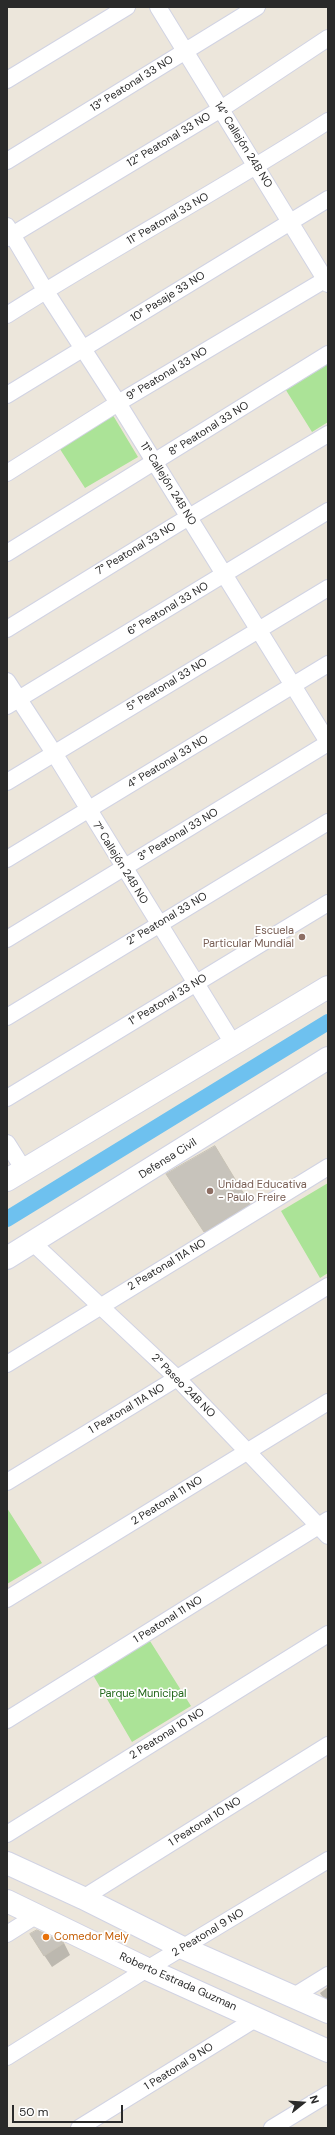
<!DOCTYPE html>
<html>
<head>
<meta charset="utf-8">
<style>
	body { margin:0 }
	#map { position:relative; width:335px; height:2135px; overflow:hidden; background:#ece6db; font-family:"DM Sans",sans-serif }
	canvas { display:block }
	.frame { position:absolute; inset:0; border:8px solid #2a2a2a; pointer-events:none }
	.north { position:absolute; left:283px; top:2083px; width:40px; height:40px; -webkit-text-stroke:3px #fff; paint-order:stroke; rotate:73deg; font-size:11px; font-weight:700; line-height:16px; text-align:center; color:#2a2a2a }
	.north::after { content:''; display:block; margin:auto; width:14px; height:18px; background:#2a2a2a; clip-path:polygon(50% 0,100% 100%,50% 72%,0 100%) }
	.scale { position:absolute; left:12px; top:2105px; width:111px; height:18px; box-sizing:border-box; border:2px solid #2a2a2a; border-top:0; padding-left:5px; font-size:12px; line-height:14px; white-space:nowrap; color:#2a2a2a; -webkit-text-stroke:3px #fff; paint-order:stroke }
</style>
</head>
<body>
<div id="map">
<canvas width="335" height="2135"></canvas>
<div class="frame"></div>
<div class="north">N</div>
<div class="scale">50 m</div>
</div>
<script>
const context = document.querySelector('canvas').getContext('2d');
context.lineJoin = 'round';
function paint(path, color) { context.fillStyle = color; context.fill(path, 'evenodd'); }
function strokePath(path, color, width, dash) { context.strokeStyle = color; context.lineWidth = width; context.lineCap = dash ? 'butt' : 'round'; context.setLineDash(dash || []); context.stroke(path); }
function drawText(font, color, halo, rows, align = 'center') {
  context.font = font + ' "DM Sans",sans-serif'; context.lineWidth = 3.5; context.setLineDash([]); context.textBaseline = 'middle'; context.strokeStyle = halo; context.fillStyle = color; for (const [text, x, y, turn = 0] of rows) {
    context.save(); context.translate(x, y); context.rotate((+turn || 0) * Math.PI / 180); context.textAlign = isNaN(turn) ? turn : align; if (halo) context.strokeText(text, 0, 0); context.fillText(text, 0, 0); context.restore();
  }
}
paint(new Path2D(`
	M 328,360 L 328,422 L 312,432 L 284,387 Z
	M 111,412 L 138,457 L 85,488 L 58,446 Z
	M 328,1183 L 328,1273 L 320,1278 L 281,1211 Z
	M 7,1508 L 42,1563 L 7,1584 Z
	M 150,1641 L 191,1706 L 132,1742 L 93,1675 Z`), '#abe397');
paint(new Path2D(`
	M 175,1186 L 249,1204 L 256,1216 L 212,1243 Z
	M 37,1931 L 64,1943 L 70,1955 L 52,1967 L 38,1946 Z
	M 328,1987 L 328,2001 L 324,1999 L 320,1993 Z`), '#0003');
strokePath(new Path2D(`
	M 7,1219 L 328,1022`), '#6ec1ef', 16);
const building = new Path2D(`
	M 215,1146 L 250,1204 L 204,1232 L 166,1174 Z
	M 37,1930 L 64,1943 L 44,1956 L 30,1934 Z`);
paint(building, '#c7c3bb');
strokePath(building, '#c7c2b5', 1);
const street = new Path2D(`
	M 158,7 L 328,284
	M 7,80 L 127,7
	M 7,161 L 257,7
	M 7,226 L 45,290 L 118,403 L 328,742
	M 7,238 L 221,109 L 328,38
	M 7,315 C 112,248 223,189 328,121
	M 7,395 L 328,199
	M 7,473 L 118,403 L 328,278
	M 7,553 L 328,354
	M 7,629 L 174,526 L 328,434
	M 7,681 L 54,753 L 234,1045
	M 7,706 L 328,511
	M 7,782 L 328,588
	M 7,859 L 328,664
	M 7,939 L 328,743
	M 7,1017 L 328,822
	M 7,1098 L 328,903
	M 7,1143 L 24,1170
	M 33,1243 L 177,1378 L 328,1536
	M 7,1364 L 328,1167
	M 7,1482 L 328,1286
	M 7,1599 L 328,1402
	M 7,1720 L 328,1520
	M 7,1834 L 328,1634
	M 83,1898 L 328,1745
	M 7,1934 L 37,1915
	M 294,1996 L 328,1975
	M 7,2057 L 147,1969 L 328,1860
	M 79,2128 L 257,2018
	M 272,2128 L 328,2094`);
const secondary = new Path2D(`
	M 7,1180 L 328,987
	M 7,1258 L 328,1058
	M 7,1863 L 83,1898 L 183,1948 L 328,2012
	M 7,1901 L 147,1969 L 328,2051`);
strokePath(street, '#d1d3e3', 18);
strokePath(secondary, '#d1d3e3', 24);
strokePath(street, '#fff', 16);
strokePath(secondary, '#fff', 22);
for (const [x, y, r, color] of [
	[302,937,4,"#8d6e63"],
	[210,1191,4,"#8d6e63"],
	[46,1937,4,"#e8710a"]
]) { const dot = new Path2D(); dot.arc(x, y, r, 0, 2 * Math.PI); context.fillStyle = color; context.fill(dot); strokePath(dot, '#fff', 1.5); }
drawText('11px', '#2a2a2a', '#fff', [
	["13° Peatonal 33 NO",132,84,-32],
	["12° Peatonal 33 NO",169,140,-31],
	["14° Callejón 24B NO",243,145,58],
	["11° Peatonal 33 NO",168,219,-30],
	["10° Pasaje 33 NO",168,297,-32],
	["9° Peatonal 33 NO",167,374,-31],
	["8° Peatonal 33 NO",209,429,-32],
	["11° Callejón 24B NO",168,484,58],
	["7° Peatonal 33 NO",136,549,-31],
	["6° Peatonal 33 NO",168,609,-31],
	["5° Peatonal 33 NO",167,685,-31],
	["4° Peatonal 33 NO",168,762,-31],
	["3° Peatonal 33 NO",178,835,-31],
	["7° Callejón 24B NO",120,863,58],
	["2° Peatonal 33 NO",167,919,-31],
	["1° Peatonal 33 NO",168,1000,-31],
	["Defensa Civil",168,1159,-32],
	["2 Peatonal 11A NO",167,1265,-31],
	["2° Paseo 24B NO",183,1386,45],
	["1 Peatonal 11A NO",127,1409,-31],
	["2 Peatonal 11 NO",167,1501,-32],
	["1 Peatonal 11 NO",168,1620,-32],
	["2 Peatonal 10 NO",167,1734,-32],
	["1 Peatonal 10 NO",205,1822,-32],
	["2 Peatonal 9 NO",208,1933,-31],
	["Roberto Estrada Guzman",178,1982,24],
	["1 Peatonal 9 NO",179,2067,-32]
]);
drawText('11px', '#785e54', '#fff', [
	["Escuela",294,931],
	["Particular Mundial",294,944],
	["Unidad Educativa",218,1185,"left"],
	["- Paulo Freire",218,1198,"left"]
], 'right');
drawText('11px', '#23671a', '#fff', [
	["Parque Municipal",143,1694]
]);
drawText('11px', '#c56008', '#fff', [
	["Comedor Mely",54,1937]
], 'left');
</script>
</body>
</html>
